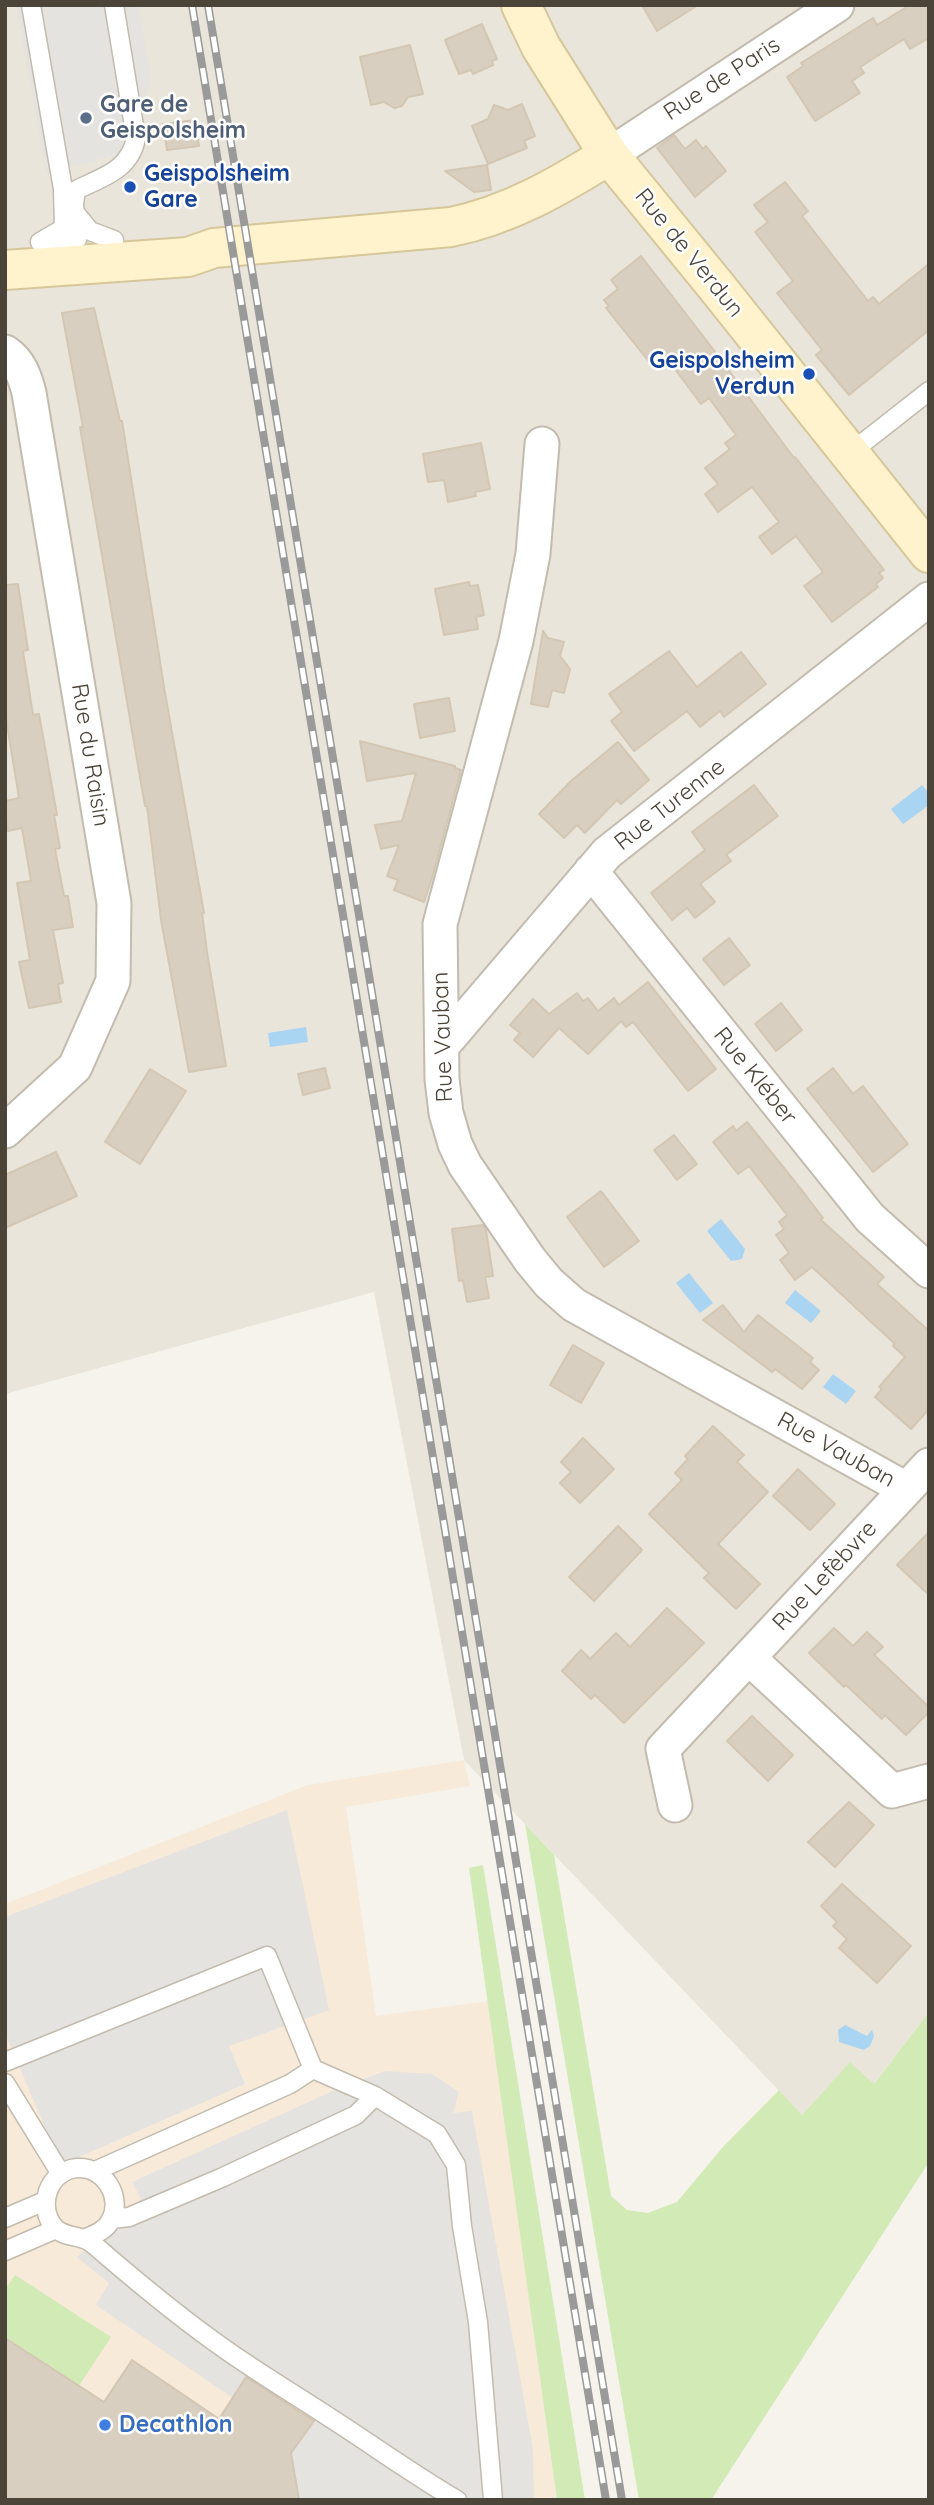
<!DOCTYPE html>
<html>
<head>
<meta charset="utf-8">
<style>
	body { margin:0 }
	#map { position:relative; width:934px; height:2505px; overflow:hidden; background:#f6f3ec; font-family:Quicksand,sans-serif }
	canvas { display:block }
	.frame { position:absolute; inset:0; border:7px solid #4b4439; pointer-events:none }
</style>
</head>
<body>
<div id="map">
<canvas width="934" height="2505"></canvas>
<div class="frame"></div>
</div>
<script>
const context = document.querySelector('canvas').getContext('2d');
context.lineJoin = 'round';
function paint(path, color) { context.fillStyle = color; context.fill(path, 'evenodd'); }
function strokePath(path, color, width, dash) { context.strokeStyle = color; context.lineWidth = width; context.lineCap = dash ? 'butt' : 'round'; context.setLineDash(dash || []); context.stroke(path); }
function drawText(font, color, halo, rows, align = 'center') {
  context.font = font + ' Quicksand,sans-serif'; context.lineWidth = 5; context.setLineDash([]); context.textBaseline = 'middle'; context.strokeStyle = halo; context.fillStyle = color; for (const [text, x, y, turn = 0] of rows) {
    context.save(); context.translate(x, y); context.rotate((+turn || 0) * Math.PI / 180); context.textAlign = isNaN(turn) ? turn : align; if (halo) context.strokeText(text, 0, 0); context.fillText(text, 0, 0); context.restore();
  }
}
paint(new Path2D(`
	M 5,5 L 929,5 L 929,2012 L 873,2085 L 850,2063 L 802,2115 L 464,1760 L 374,1292 L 5,1394 Z`), '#eae5da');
paint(new Path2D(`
	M 464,1760 L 470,1786 L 346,1807 L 376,2016 L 489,2001 L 557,2500 L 5,2500 L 5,1904 L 308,1785 Z`), '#f7ead8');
paint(new Path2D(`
	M 525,1824 L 554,1855 L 611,2196 L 627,2210 L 648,2213 L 677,2202 L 722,2148 L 779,2090 L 802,2115 L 850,2062 L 874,2084 L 929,2012 L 929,2162 L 711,2500 L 639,2500 Z
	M 483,1865 L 585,2500 L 557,2500 L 469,1868 Z
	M 15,2275 L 111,2337 L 79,2386 L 5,2337 L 5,2290 Z`), '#d2eab5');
paint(new Path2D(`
	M 16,5 L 139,5 L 151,82 L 121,154 L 46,173 Z
	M 287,1810 L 329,2010 L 229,2046 L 245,2084 L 61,2165 L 5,2033 L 5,1917 Z
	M 385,2071 L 432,2074 L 459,2092 L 453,2113 L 472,2111 L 533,2449 L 534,2500 L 299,2500 L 291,2453 L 314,2419 L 249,2375 L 233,2398 L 96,2305 L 109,2283 L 77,2257 L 141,2199 L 132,2182 L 344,2086 Z`), '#e5e3e0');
paint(new Path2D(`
	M 922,785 L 929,793 L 929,805 L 903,824 L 891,809 Z
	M 306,1027 L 308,1042 L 270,1047 L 268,1033 Z
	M 721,1219 L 745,1249 L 742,1259 L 731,1261 L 707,1231 Z
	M 689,1273 L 713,1303 L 700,1313 L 676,1283 Z
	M 795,1290 L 821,1311 L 811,1323 L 785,1303 Z
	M 833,1374 L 856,1391 L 846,1404 L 823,1387 Z
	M 845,2025 L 867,2036 L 872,2030 L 874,2036 L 870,2046 L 864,2050 L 839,2042 L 838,2030 Z`), '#a9d4f2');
const building = new Path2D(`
	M 642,5 L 698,5 L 657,31 Z
	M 910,5 L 929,5 L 929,38 L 910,49 L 904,39 L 860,67 L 864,73 L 852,81 L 860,93 L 815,121 L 787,77 L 803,66 L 801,63 L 873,18 L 877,25 Z
	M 482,24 L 497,59 L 492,61 L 493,65 L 473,74 L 471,70 L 459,74 L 445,40 Z
	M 410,45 L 423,94 L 408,97 L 402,106 L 394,108 L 384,102 L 371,105 L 360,57 Z
	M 522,104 L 535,136 L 524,141 L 527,148 L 488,164 L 472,126 L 488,119 L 494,105 L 508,110 Z
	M 195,120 L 199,146 L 167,150 L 163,124 Z
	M 674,135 L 685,149 L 696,140 L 703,149 L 706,146 L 726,171 L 695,197 L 657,148 Z
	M 487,165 L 491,190 L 474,192 L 445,171 Z
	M 785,182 L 808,211 L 802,216 L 868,301 L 873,297 L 879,304 L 929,264 L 929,330 L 849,395 L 816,355 L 822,350 L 777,293 L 793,281 L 755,232 L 768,222 L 754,205 Z
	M 641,256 L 710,345 L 794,458 L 795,457 L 884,570 L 879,573 L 883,578 L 876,584 L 878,587 L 832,622 L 804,586 L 823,572 L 796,536 L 772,554 L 759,537 L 779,522 L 752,487 L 718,512 L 705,494 L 718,484 L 705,468 L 730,449 L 725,443 L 736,435 L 709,398 L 701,404 L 663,353 L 650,363 L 606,308 L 609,306 L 604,300 L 618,289 L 611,280 Z
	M 94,308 L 120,421 L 122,421 L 164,687 L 204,913 L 202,913 L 207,952 L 226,1066 L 189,1072 L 161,920 L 147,806 L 145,806 L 132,731 L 80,427 L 83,427 L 62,313 Z
	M 481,443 L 490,489 L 475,492 L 476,496 L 448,502 L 444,480 L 428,482 L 423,454 Z
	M 469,582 L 470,586 L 478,585 L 484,615 L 476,617 L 478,629 L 444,635 L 435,589 Z
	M 18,584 L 28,650 L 23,651 L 33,715 L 39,714 L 57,815 L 54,815 L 60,848 L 55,849 L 64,896 L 68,896 L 73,927 L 53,930 L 63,983 L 58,984 L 61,1002 L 29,1008 L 19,962 L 30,960 L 17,883 L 31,881 L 22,828 L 8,831 L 5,815 L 5,801 L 19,798 L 5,712 L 5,585 Z
	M 543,631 L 548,638 L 564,642 L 560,656 L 570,669 L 564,693 L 552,690 L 548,707 L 531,704 Z
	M 669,651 L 697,687 L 741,652 L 766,684 L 724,717 L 720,711 L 700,727 L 687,711 L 634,751 L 611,721 L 622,712 L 609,694 Z
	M 449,698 L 455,731 L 420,738 L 414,704 Z
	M 360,741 L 455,766 L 455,768 L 461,770 L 432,878 L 424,902 L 394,890 L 398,880 L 387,876 L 399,845 L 381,849 L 375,825 L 402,821 L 416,773 L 367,781 Z
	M 618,742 L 649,780 L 621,804 L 617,800 L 585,833 L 577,825 L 564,838 L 539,814 L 571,781 Z
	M 754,785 L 778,816 L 726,855 L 731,861 L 700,884 L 715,902 L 695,918 L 687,908 L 672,920 L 651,893 L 705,850 L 692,832 Z
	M 729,938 L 750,965 L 724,985 L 703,959 Z
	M 648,982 L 716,1069 L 688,1091 L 633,1022 L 626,1027 L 621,1021 L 588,1054 L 559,1028 L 533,1057 L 514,1040 L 520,1033 L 510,1025 L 533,999 L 549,1014 L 577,993 L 583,1001 L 588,998 L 598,1011 L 614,998 L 619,1005 Z
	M 781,1003 L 802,1030 L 776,1051 L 755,1024 Z
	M 325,1068 L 330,1088 L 303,1095 L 298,1074 Z
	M 833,1068 L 853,1094 L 863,1086 L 908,1144 L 873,1172 L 807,1089 Z
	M 150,1069 L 186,1091 L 140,1164 L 105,1142 Z
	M 747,1122 L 804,1193 L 823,1218 L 820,1219 L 884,1277 L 877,1284 L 929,1331 L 929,1409 L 911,1429 L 875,1397 L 882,1389 L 879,1387 L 905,1357 L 893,1346 L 895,1344 L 812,1267 L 795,1280 L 780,1260 L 789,1253 L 776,1235 L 784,1229 L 779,1222 L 787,1215 L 749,1166 L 738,1174 L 713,1142 L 733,1126 L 736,1131 Z
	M 674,1135 L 697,1164 L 677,1180 L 654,1150 Z
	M 56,1152 L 77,1196 L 5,1228 L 5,1175 Z
	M 601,1191 L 639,1241 L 604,1267 L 567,1217 Z
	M 483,1225 L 486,1230 L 493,1276 L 485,1277 L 489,1298 L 467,1302 L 463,1280 L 459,1281 L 452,1229 Z
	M 723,1305 L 744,1332 L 758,1315 L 813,1358 L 810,1362 L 819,1370 L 802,1389 L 775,1369 L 772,1372 L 703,1320 Z
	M 573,1345 L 604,1363 L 581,1403 L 550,1385 Z
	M 713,1426 L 744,1455 L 737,1462 L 768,1492 L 718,1544 L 760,1584 L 736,1609 L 704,1578 L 709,1573 L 649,1514 L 682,1480 L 675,1473 L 688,1459 L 685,1456 Z
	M 583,1438 L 614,1469 L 580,1503 L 560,1483 L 571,1472 L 561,1462 Z
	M 798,1469 L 835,1504 L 810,1530 L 773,1496 Z
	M 618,1526 L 642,1550 L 594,1601 L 569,1577 Z
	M 929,1532 L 929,1595 L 897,1565 Z
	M 667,1608 L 704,1643 L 624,1723 L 595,1695 L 591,1699 L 562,1671 L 581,1650 L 590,1659 L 616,1633 L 630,1647 Z
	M 834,1628 L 853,1646 L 867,1632 L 883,1647 L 874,1655 L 929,1707 L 929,1712 L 906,1735 L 885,1715 L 882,1719 L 846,1685 L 844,1687 L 809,1653 Z
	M 752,1716 L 793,1755 L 768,1781 L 727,1741 Z
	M 849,1802 L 874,1825 L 835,1867 L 808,1842 Z
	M 842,1884 L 911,1946 L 877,1983 L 839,1948 L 847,1939 L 833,1926 L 837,1922 L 821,1906 Z
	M 5,2338 L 104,2402 L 132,2360 L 219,2419 L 246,2377 L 314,2421 L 291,2453 L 299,2500 L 5,2500 Z`);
paint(building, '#d8cfc1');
strokePath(building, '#d3c7b4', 2);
const service = new Path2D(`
	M 31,5 L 63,189 L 64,228 L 40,242
	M 76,214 L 90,231 L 114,240
	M 47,254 L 67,247 L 77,239 L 74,204 L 76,190 C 103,177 130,170 136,138 L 114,5
	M 850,453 L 929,391
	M 5,2062 L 267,1956 L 313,2069 L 375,2096
	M 5,2083 L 61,2174
	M 95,2171 L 290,2084 L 313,2069
	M 5,2218 L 45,2201
	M 111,2219 L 129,2217 L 221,2178 L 356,2115 L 375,2096 L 437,2134 L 456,2165 L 462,2226 L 478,2322 L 493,2500
	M 86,2238 C 96,2234 106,2230 111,2220 C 123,2197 104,2166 77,2168 C 48,2171 36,2207 55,2228 C 66,2239 82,2234 93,2244 C 130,2276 168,2308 208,2337 C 248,2367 291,2392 332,2419 C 374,2446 414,2475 457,2500
	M 5,2251 L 56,2229`);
const minor = new Path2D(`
	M 609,155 L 837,5
	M 5,352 C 20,362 25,377 29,393 L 114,903 L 113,981 L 75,1067 L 5,1131
	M 542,444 L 533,554 L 516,641 L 440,924 L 442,1079 L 446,1113 L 455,1144 L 465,1165 L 530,1260 L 549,1283 L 574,1305 L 906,1489
	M 591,871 L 870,1218 L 929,1271
	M 443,1045 L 607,853 L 929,599
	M 749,1658 L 892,1791 L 929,1781
	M 675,1805 L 663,1749 L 929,1465`);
const secondary = new Path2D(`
	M 521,5 L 541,47 L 609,155 L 716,286 L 929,553
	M 5,270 L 188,257 L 214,248 L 451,227 C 510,215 559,186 609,155`);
strokePath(service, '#c2bbae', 21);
strokePath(minor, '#c2bbae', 37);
strokePath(secondary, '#d6c79b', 42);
strokePath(service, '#fff', 18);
strokePath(minor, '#fff', 33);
strokePath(secondary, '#fff3cd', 38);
const rail = new Path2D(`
	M 192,5 L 606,2500
	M 208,5 L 622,2500`);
strokePath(rail, '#9a9a9a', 8);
strokePath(rail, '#fff', 5, [16]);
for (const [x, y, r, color] of [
	[86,118,7,"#5c6f8a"],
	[130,187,7,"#1a4fb4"],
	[809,374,7,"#1a4fb4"],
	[105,2425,7,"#3f7fe0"]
]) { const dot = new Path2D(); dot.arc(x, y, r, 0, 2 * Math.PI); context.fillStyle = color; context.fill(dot); strokePath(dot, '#fff', 2.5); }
drawText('23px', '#4b4439', '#fff', [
	["Rue de Paris",722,79,-33],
	["Rue de Verdun",689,253,51],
	["Rue du Raisin",90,755,81],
	["Rue Turenne",670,805,-38],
	["Rue Vauban",443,1037,-92],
	["Rue Kléber",755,1076,51],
	["Rue Vauban",836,1450,29],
	["Rue Lefèbvre",825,1576,-47]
]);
drawText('bold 23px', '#4e5e75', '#fff', [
	["Gare de",100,105],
	["Geispolsheim",100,131]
], 'left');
drawText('bold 23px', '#164399', '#fff', [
	["Geispolsheim",144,174],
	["Gare",144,200],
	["Geispolsheim",795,361,"right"],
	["Verdun",795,387,"right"]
], 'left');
drawText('bold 23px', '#366cbe', '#fff', [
	["Decathlon",119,2425]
], 'left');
</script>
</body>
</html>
